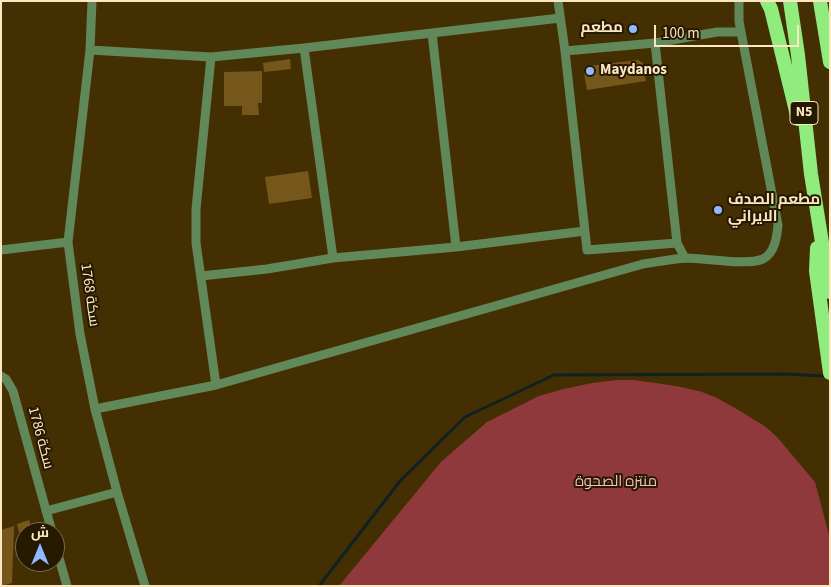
<!DOCTYPE html>
<html>
<head>
<meta charset="utf-8">
<style>
	body { margin:0 }
	#map { position:relative; width:831px; height:587px; overflow:hidden; background:#442f03; font-family:"Source Sans 3",Cairo,sans-serif }
	canvas { display:block }
	.frame { position:absolute; inset:0; border:2px solid #fde7c2; pointer-events:none }
	.north { position:absolute; left:15px; top:522px; width:50px; height:50px; box-sizing:border-box; background:#251902; border:1px solid #7b6b4f; border-radius:50%; rotate:0deg; font-size:14px; font-weight:700; line-height:20px; text-align:center; color:#fde7c2 }
	.north::after { content:''; display:block; margin:auto; width:18px; height:22px; background:#8fb8fd; clip-path:polygon(50% 0,100% 100%,50% 72%,0 100%) }
	.scale { position:absolute; left:654px; top:25px; width:145px; height:22px; box-sizing:border-box; border:2px solid #fde7c2; border-top:0; padding-left:6px; font-size:15px; line-height:18px; white-space:nowrap; color:#fde7c2; -webkit-text-stroke:4px #251902; paint-order:stroke }
</style>
</head>
<body>
<div id="map">
<canvas width="831" height="587"></canvas>
<div class="frame"></div>
<div class="north">ش</div>
<div class="scale">100 m</div>
</div>
<script>
const context = document.querySelector('canvas').getContext('2d');
context.lineJoin = 'round';
function paint(path, color) { context.fillStyle = color; context.fill(path, 'evenodd'); }
function strokePath(path, color, width, dash) { context.strokeStyle = color; context.lineWidth = width; context.lineCap = dash ? 'butt' : 'round'; context.setLineDash(dash || []); context.stroke(path); }
function drawText(font, color, halo, rows, align = 'center') {
  context.font = font + ' "Source Sans 3",Cairo,sans-serif'; context.lineWidth = 4; context.setLineDash([]); context.textBaseline = 'middle'; context.strokeStyle = halo; context.fillStyle = color; for (const [text, x, y, turn = 0] of rows) {
    context.save(); context.translate(x, y); context.rotate((+turn || 0) * Math.PI / 180); context.textAlign = isNaN(turn) ? turn : align; if (halo) context.strokeText(text, 0, 0); context.fillText(text, 0, 0); context.restore();
  }
}
paint(new Path2D(`
	M 617,380 L 633,380 L 656,383 L 681,387 L 702,392 L 717,398 L 735,408 L 766,427 L 777,437 L 815,482 L 830,539 L 830,586 L 339,586 L 441,462 L 487,422 L 539,396 L 564,389 L 592,383 Z`), '#90393d');
strokePath(new Path2D(`
	M 319,586 L 400,481 L 465,417 L 554,375 L 784,374 L 824,376`), '#0f2223', 3);
paint(new Path2D(`
	M 290,59 L 291,69 L 264,72 L 263,63 Z
	M 638,60 L 643,63 L 646,81 L 587,90 L 584,73 L 588,66 Z
	M 262,71 L 262,103 L 258,103 L 259,115 L 242,115 L 242,106 L 224,106 L 224,72 Z
	M 308,171 L 312,198 L 269,204 L 265,177 Z
	M 29,520 L 33,532 L 19,532 L 17,524 Z
	M 14,526 L 12,583 L 1,586 L 1,530 Z`), '#76571b');
strokePath(new Path2D(`
	M 92,1 L 90,50 L 68,242 L 80,334 L 95,409 L 117,492 L 145,586
	M 558,1 L 565,51 L 587,250 L 677,243
	M 739,1 L 739,21 L 741,32
	M 432,33 L 456,247
	M 655,43 L 677,243 L 685,258
	M 304,48 L 333,258
	M 90,50 L 211,57 L 304,48 L 560,18
	M 211,57 L 196,209 L 196,243 L 216,385
	M 1,250 L 68,242
	M 201,276 L 267,269 L 333,258 L 456,247 L 585,231
	M 1,376 L 6,379 L 13,391 L 52,532
	M 95,409 L 216,385 L 643,264 C 657,262 672,259 686,258 C 706,258 746,266 763,259 C 775,253 777,236 778,225 L 741,32 L 717,32 L 655,43 L 565,51
	M 46,511 L 117,492
	M 55,544 L 67,586`), '#618858', 9);
strokePath(new Path2D(`
	M 767,1 L 771,9 L 798,119
	M 790,1 L 798,55 L 811,174 L 830,292
	M 820,1 L 830,62
	M 817,248 L 816,271 L 830,373`), '#90ec7d', 14);
for (const [x, y, r, color] of [
	[633,29,5,"#8fb8fd"],
	[590,71,5,"#8fb8fd"],
	[718,210,5,"#8fb8fd"]
]) { const dot = new Path2D(); dot.arc(x, y, r, 0, 2 * Math.PI); context.fillStyle = color; context.fill(dot); strokePath(dot, '#251902', 2); }
for (const [x, y, w] of [
	[804,113,28]
]) { const box = new Path2D(); box.roundRect(x - w / 2, y - 11.5, w, 23, 4); context.fillStyle = '#251902'; context.fill(box); strokePath(box, '#fde7c2', 1); }
drawText('bold 14px', '#fde7c2', null, [
	["N5",804,113]
]);
drawText('bold 15px', '#fde7c2', '#251902', [
	["مطعم",623,29,"right"],
	["Maydanos",600,71],
	["مطعم الصدف",728,201],
	["الايراني",728,218]
], 'left');
drawText('15px', '#fde7c2', '#251902', [
	["سكة 1768",89,295,82],
	["سكة 1786",40,438,75]
]);
drawText('15px', '#f4bebd', '#251902', [
	["منتزه الصحوة",616,483]
]);
</script>
</body>
</html>
